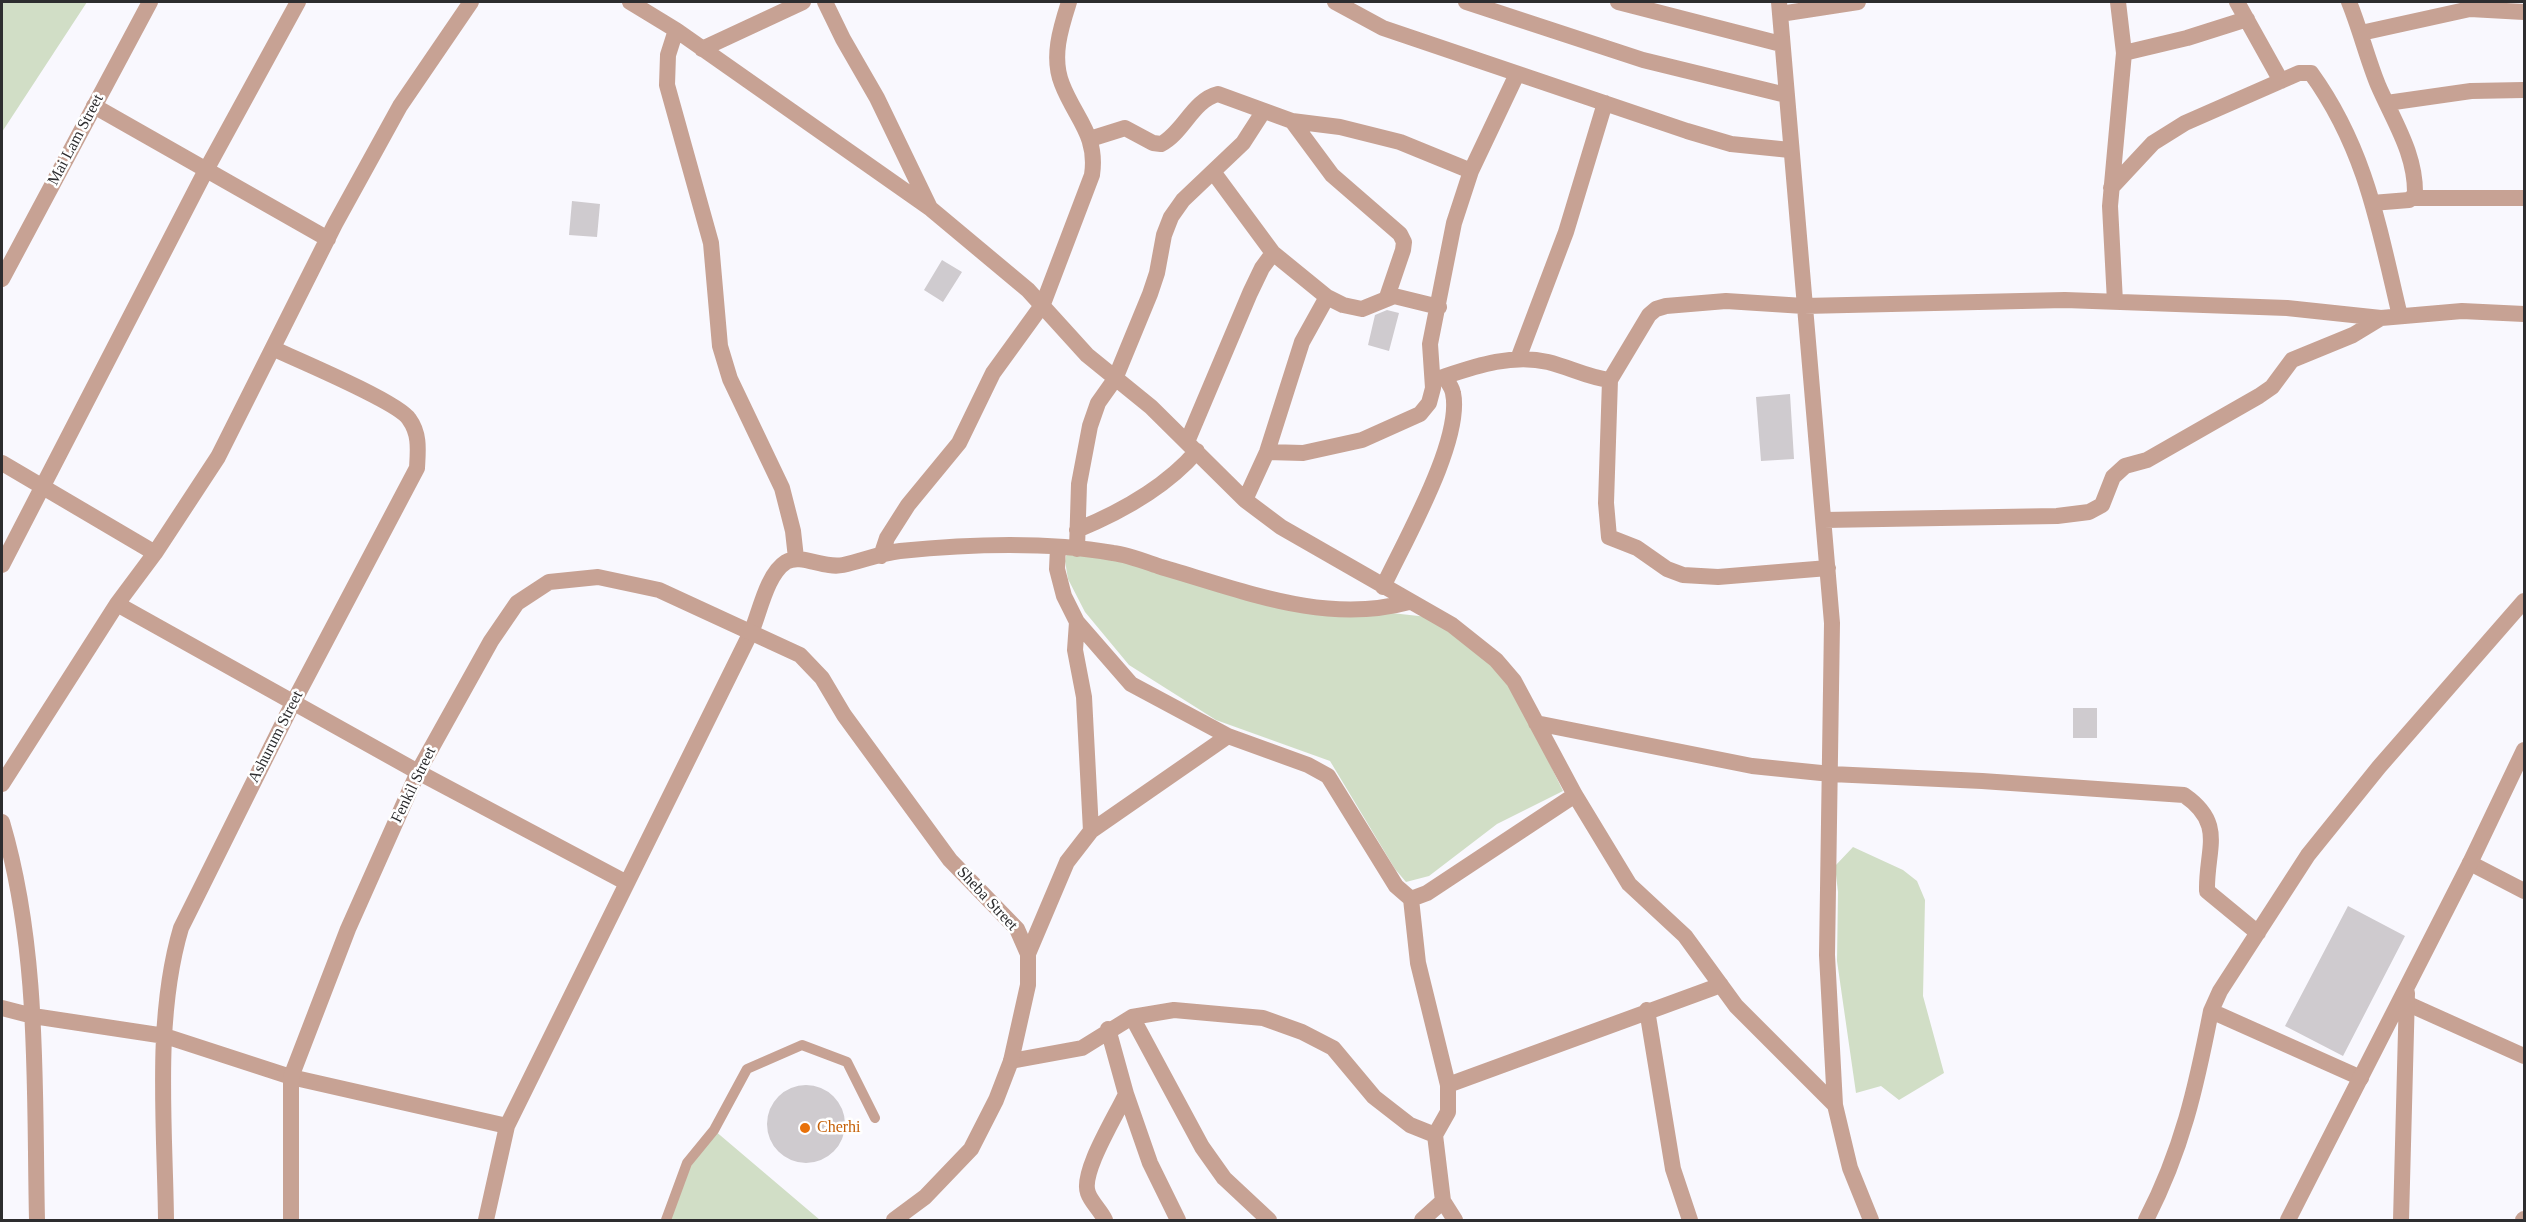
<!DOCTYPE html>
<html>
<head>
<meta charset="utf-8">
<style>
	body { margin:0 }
	#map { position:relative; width:2526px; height:1222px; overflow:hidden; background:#f9f8fe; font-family:"Times New Roman",serif }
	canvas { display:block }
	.frame { position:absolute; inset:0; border:3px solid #2d2d2f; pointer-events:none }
</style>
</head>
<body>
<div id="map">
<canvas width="2526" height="1222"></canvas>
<div class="frame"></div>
</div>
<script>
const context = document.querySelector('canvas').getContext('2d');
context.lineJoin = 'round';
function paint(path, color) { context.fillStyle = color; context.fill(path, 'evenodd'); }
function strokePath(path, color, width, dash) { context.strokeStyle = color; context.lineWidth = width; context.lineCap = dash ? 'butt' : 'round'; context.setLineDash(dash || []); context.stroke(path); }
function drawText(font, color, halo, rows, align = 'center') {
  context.font = font + ' "Times New Roman",serif'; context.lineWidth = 5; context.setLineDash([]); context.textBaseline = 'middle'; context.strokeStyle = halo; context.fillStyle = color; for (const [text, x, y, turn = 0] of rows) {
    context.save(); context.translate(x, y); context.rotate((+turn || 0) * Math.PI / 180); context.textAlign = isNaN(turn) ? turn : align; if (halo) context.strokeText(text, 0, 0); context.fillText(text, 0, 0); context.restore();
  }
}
paint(new Path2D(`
	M 2,2 L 87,2 L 2,132 Z
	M 1068,548 L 1282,601 L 1437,618 L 1504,670 L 1563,791 L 1497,824 L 1429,876 L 1406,882 L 1395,869 L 1330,761 L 1216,720 L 1129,665 L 1085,612 L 1068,579 L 1065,561 Z
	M 1853,847 L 1903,870 L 1917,881 L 1925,900 L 1923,996 L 1944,1073 L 1899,1100 L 1881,1086 L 1856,1093 L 1837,961 L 1838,892 L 1835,866 Z
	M 714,1130 L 820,1220 L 666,1220 L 687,1163 Z`), '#d1dec6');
paint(new Path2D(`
	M 572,201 L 600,204 L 597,237 L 569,235 Z
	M 942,260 L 962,272 L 943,302 L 924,290 Z
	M 1387,310 L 1399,313 L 1389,351 L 1368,345 L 1375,315 Z
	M 1790,394 L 1794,459 L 1761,461 L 1756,397 Z
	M 2073,708 L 2097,708 L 2097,738 L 2073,738 Z
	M 2348,906 L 2405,936 L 2343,1056 L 2285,1026 Z
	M767 1124a39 39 0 1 1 78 0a39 39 0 1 1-78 0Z`), '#cfcbcf');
strokePath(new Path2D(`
	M 666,1220 L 687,1163 L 714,1130 L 747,1069 L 802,1045 L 847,1062 L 875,1118`), '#c7a294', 10);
strokePath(new Path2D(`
	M 630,2 L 676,30 L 931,209 L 1028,290 L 1087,355 L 1151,407 L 1245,500 L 1281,527 L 1452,625 L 1496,660 L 1514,681 L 1575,795 L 1629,884 L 1685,936 L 1736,1006 L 1835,1105
	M 825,2 L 843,39 L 877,98 L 930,208
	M 1335,2 L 1383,28 L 1687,131 L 1731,144 L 1790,150
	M 1466,2 L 1643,60 L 1786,95
	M 1618,2 L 1781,44
	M 1779,2 L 1832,623 L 1827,955 L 1835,1105 L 1850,1168 L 1871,1220
	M 2237,2 L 2281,81
	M 2349,2 C 2360,29 2367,58 2378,85 C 2394,122 2416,154 2415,195 L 2409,200 L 2372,203
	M 1780,14 L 1858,2
	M 676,30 L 668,55 L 667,85 L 711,243 L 720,346 L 730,379 L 782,488 L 793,531 L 796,558
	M 2361,33 L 2470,9 L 2524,12
	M 702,49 L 803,2
	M 2124,53 L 2187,38 L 2247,19
	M 2387,103 L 2471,91 L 2524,90
	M 94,106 L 328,239
	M 1292,121 L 1332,175 L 1400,234 L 1404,242 L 1403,250 L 1387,297
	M 1090,139 L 1125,128 L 1153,143 L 1161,144 C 1183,133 1193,100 1218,94 L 1292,121 L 1340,127 L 1400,142 L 1471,171
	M 1214,173 L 1273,253 L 1327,297 L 1343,305 L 1362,309 L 1394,296 L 1439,307
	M 2111,188 L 2153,143 L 2185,123 L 2299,73 L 2311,73 C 2366,149 2379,228 2400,316
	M 2413,198 L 2524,198
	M 2115,302 L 2110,206 L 2124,53 L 2118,2
	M 1518,359 L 1566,232 L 1605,103
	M 1434,380 C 1471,368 1509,353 1548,362 C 1569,367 1589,378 1610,380
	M 1187,442 L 1250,293 L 1262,268 L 1273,253
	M 1267,452 L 1303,453 L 1362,440 L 1420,414 L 1429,403 L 1433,388 L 1430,344 L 1454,223 L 1471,171 L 1517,74
	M 2,463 L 155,553
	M 1245,500 L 1267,452 L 1302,342 L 1327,297
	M 1824,520 L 2057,516 L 2089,512 L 2102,505 L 2113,477 L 2125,466 L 2147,460 L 2259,396 L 2272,387 L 2292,360 L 2353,335 L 2381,318
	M 1077,530 C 1121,512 1166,487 1197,451
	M 1058,547 L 1057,569 L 1064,596 L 1077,622 L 1131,684 L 1228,736 L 1308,765 L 1328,776 L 1396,886 L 1411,899 L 1427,893 L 1575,795
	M 1077,549 L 1079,484 L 1090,426 L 1098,403 L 1115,379 L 1150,294 L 1157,273 L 1164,235 L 1171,217 L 1183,200 L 1243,143 L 1263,112
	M 881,556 L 887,538 L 908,505 L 959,443 L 993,373 L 1043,304 L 1092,175 C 1098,135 1075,118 1062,84 C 1051,57 1061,27 1069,2
	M 2,565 L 205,172 L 298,2
	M 1828,568 L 1718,577 L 1683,575 L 1667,569 L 1637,548 L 1609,537 L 1606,503 L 1610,380 L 1649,315 L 1656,309 L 1666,306 L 1726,301 L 1804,306 L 2065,300 L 2287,308 L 2381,318 L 2462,311 L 2524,314
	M 1383,587 C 1404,542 1463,440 1453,393 C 1452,387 1448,382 1444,377
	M 117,604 L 418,772 L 627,883
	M 1077,622 L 1075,650 L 1084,697 L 1091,831
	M 1536,723 L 1752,766 L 1831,774 L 1982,781 L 2184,795 C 2226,824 2206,849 2207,891 L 2258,933
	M 2,784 L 117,604 L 155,553 L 218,457 L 335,224 L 400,106 L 471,2
	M 2,822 C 40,950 34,1088 37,1220
	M 2470,863 L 2524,891
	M 1411,899 L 1418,963 L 1448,1085 L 1448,1112 L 1435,1135 L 1443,1201 L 1455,1220
	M 1028,954 L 1067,862 L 1091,831 L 1228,736
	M 2406,1003 L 2524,1056
	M 2,1008 L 33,1016 L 165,1036 L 291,1077 L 507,1126
	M 1647,1010 L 1673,1169 L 1690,1220
	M 1132,1017 L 1202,1147 L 1224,1178 L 1269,1220
	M 1108,1029 L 1126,1094 L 1150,1163 L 1178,1220
	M 1011,1061 L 1082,1048 L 1132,1017 L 1174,1010 L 1263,1018 L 1302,1032 L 1333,1048 L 1374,1097 L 1410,1125 L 1435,1135
	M 2361,1078 L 2211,1011 L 2220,991 L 2308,855 L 2379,767 L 2524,601
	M 1448,1085 L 1721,985
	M 166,1220 C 165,1126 154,1019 181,928 L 293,703 L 417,468 C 418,450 420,434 409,419 C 398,402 298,360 274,349
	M 486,1220 L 507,1126 L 752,630 C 760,611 767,574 786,562 C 801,553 823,569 843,565 C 862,561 881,553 900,551 C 969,544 1045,541 1113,553 C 1129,555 1146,562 1161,567 C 1242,590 1324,625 1409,602
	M 1105,1220 C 1101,1211 1091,1202 1088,1193 C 1080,1173 1116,1116 1126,1094
	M 1422,1220 L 1443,1201
	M 2146,1220 C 2182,1150 2196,1088 2211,1011
	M 2523,1220 L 2524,1219`), '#c7a294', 16);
strokePath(new Path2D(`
	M 2,279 L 150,2
	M 291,1220 L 291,1077 L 348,929 L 418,772 L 491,641 L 517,603 L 549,582 L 598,577 L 659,590 L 800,655 L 822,678 L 844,715 L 950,860 L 1017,929 L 1028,954 L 1028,985 L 1011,1061 L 996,1100 L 971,1149 L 925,1197 L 894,1220
	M 2288,1220 L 2470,863 L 2524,750
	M 2401,1220 L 2407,993`), '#c7a294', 16);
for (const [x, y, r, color] of [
	[805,1128,6,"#e8710a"]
]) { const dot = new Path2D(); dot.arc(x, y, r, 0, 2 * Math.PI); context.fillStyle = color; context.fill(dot); strokePath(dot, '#fff', 2); }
drawText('16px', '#2d2d2f', '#fff', [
	["Mai Lam Street",76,140,-62],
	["Ashurum Street",276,737,-63],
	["Fenkil Street",414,785,-64],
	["Sheba Street",987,899,47]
]);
drawText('16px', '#c56008', '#fff', [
	["Cherhi",817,1128]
], 'left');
</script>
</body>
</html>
